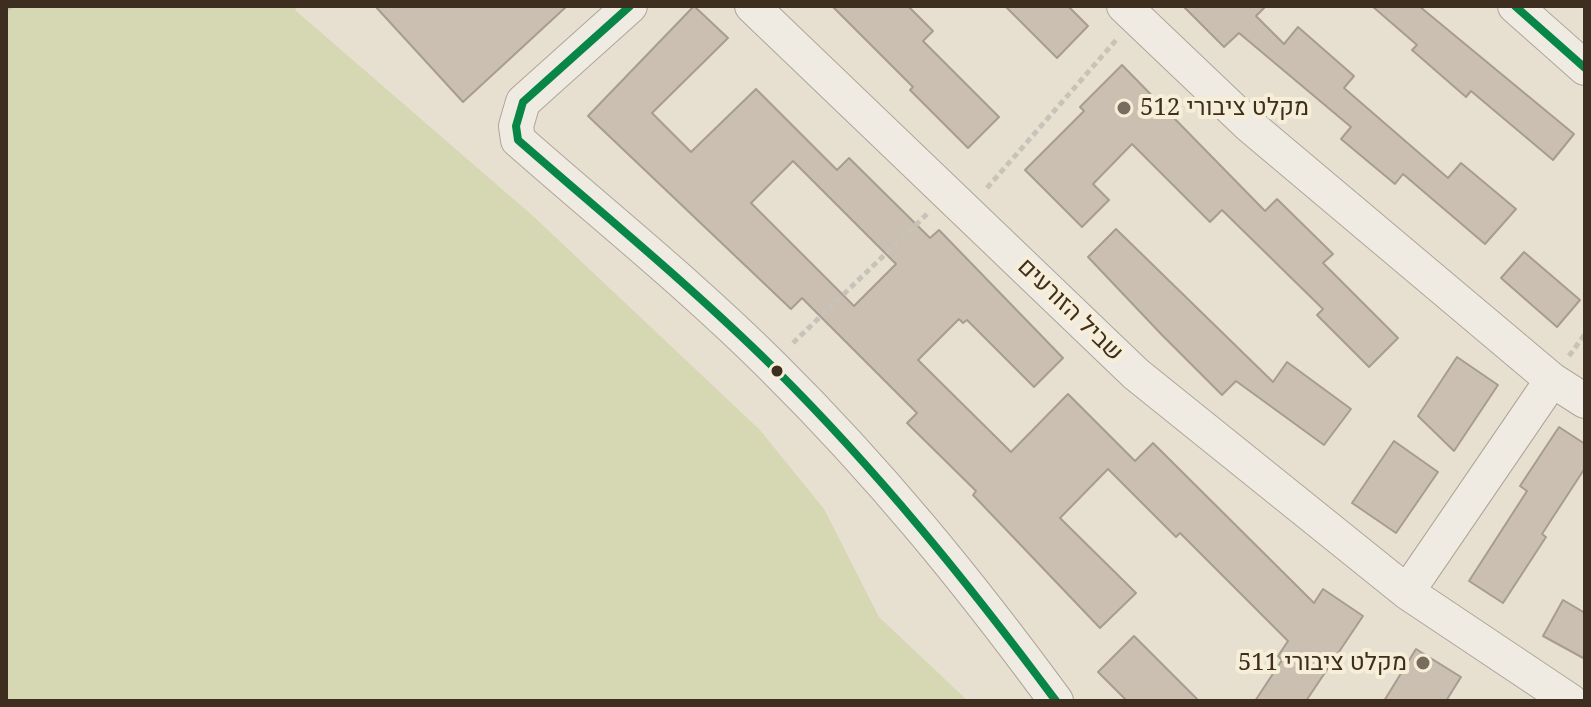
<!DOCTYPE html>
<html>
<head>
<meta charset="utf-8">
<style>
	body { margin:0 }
	#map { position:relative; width:1591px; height:707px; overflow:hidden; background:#e7e0d1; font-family:"Noto Serif",serif }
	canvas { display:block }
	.frame { position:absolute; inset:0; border:8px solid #3d2e20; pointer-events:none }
</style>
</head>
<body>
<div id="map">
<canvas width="1591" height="707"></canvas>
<div class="frame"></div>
</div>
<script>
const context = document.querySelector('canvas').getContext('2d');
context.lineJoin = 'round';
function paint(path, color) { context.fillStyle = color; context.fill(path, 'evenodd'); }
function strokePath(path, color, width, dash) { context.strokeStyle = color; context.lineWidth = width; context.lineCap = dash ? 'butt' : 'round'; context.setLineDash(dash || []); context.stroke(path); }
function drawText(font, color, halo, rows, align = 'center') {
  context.font = font + ' "Noto Serif",Heebo,serif'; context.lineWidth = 8; context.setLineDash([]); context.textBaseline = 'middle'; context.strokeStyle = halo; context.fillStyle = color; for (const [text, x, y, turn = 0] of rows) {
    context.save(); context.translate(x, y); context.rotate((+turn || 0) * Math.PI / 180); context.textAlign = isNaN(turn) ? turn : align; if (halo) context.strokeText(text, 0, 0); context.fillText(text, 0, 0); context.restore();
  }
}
paint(new Path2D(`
	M 6,6 L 298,6 L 295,10 L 533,216 L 760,430 L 824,509 L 879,617 L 968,701 L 6,701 Z`), '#d6d7b3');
const building = new Path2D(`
	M 375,6 L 567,6 L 463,102 Z
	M 694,6 L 728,38 L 652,113 L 691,152 L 756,89 L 837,170 L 849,158 L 930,238 L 939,230 L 1063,358 L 1034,387 L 967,320 L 963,323 L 959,319 L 918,360 L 1011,452 L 1068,394 L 1135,461 L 1153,443 L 1314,603 L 1323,589 L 1363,616 L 1306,701 L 1255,701 L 1282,660 L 1278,656 L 1288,641 L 1180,533 L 1176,537 L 1108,469 L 1060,518 L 1136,593 L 1100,628 L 973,495 L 976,491 L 907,423 L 917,413 L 802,298 L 791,309 L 588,116 ZM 793,161 L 896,264 L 854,306 L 751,203 Z
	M 832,6 L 908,6 L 933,31 L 923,41 L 999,117 L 968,148 L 910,90 L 913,87 Z
	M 1005,6 L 1068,6 L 1088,26 L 1057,58 Z
	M 1183,6 L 1266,6 L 1256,16 L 1284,44 L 1298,27 L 1354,76 L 1344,88 L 1448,178 L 1461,163 L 1516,209 L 1485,244 L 1403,174 L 1395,184 L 1341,139 L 1351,127 L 1239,33 L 1224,47 Z
	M 1372,6 L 1419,6 L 1574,134 L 1553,160 L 1471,91 L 1466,97 L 1412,50 L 1417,45 Z
	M 1122,65 L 1265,211 L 1277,199 L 1333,254 L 1323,263 L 1398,338 L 1369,367 L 1317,315 L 1323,309 L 1222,210 L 1210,222 L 1132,144 L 1093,184 L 1109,200 L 1082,227 L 1025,170 L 1084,111 L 1080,107 Z
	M 1116,229 L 1273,382 L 1287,362 L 1351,409 L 1324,445 L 1236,381 L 1222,395 L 1162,335 L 1088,257 Z
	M 1524,252 L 1580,300 L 1557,327 L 1501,278 Z
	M 1457,357 L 1498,385 L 1454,451 L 1418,416 Z
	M 1559,427 L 1585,444 L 1585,468 L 1542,534 L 1546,537 L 1503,603 L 1469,581 L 1527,491 L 1520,486 Z
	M 1394,441 L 1438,472 L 1396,533 L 1352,503 Z
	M 1563,600 L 1585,613 L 1585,659 L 1543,636 Z
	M 1134,636 L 1199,701 L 1127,701 L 1098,672 Z
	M 1416,649 L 1461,677 L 1446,701 L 1384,701 Z`);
paint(building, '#cbbfb2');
strokePath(building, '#a89c90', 2);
const street = new Path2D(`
	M 630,6 L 523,102 L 516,126 L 518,140 C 603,215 693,287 773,367 C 879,472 968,581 1056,701
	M 752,6 L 1136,374 L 1407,592 L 1570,701
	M 1124,6 L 1249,125 L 1552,380 L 1585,401
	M 1515,6 L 1585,68
	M 1407,592 L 1552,380`);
strokePath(street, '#ada599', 36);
strokePath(new Path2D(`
	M 6,9 L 12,6
	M 987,188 L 1117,39
	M 793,343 L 927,214
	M 1569,356 L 1585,334`), '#c8c2b9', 5, [6, 4]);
strokePath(street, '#efebe3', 34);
strokePath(new Path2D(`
	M 630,6 L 523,102 L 516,126 L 518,140 C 604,215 692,287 773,367 C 877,470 969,584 1056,701
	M 1515,6 L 1585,68`), '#088647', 8);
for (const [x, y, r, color] of [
	[1124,108,8,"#786c5e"],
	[777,371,7,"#3d2e20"],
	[1423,663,8,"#786c5e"]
]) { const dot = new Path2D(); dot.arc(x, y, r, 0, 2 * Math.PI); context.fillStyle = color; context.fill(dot); strokePath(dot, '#f7eed8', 3); }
drawText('24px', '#3d2e20', '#f7eed8', [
	["מקלט ציבורי 512",1140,108],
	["מקלט ציבורי 511",1407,663,"right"]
], 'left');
drawText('24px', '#3d2e20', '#f7eed8', [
	["שביל הזורעים",1070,310,44]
]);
</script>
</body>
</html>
